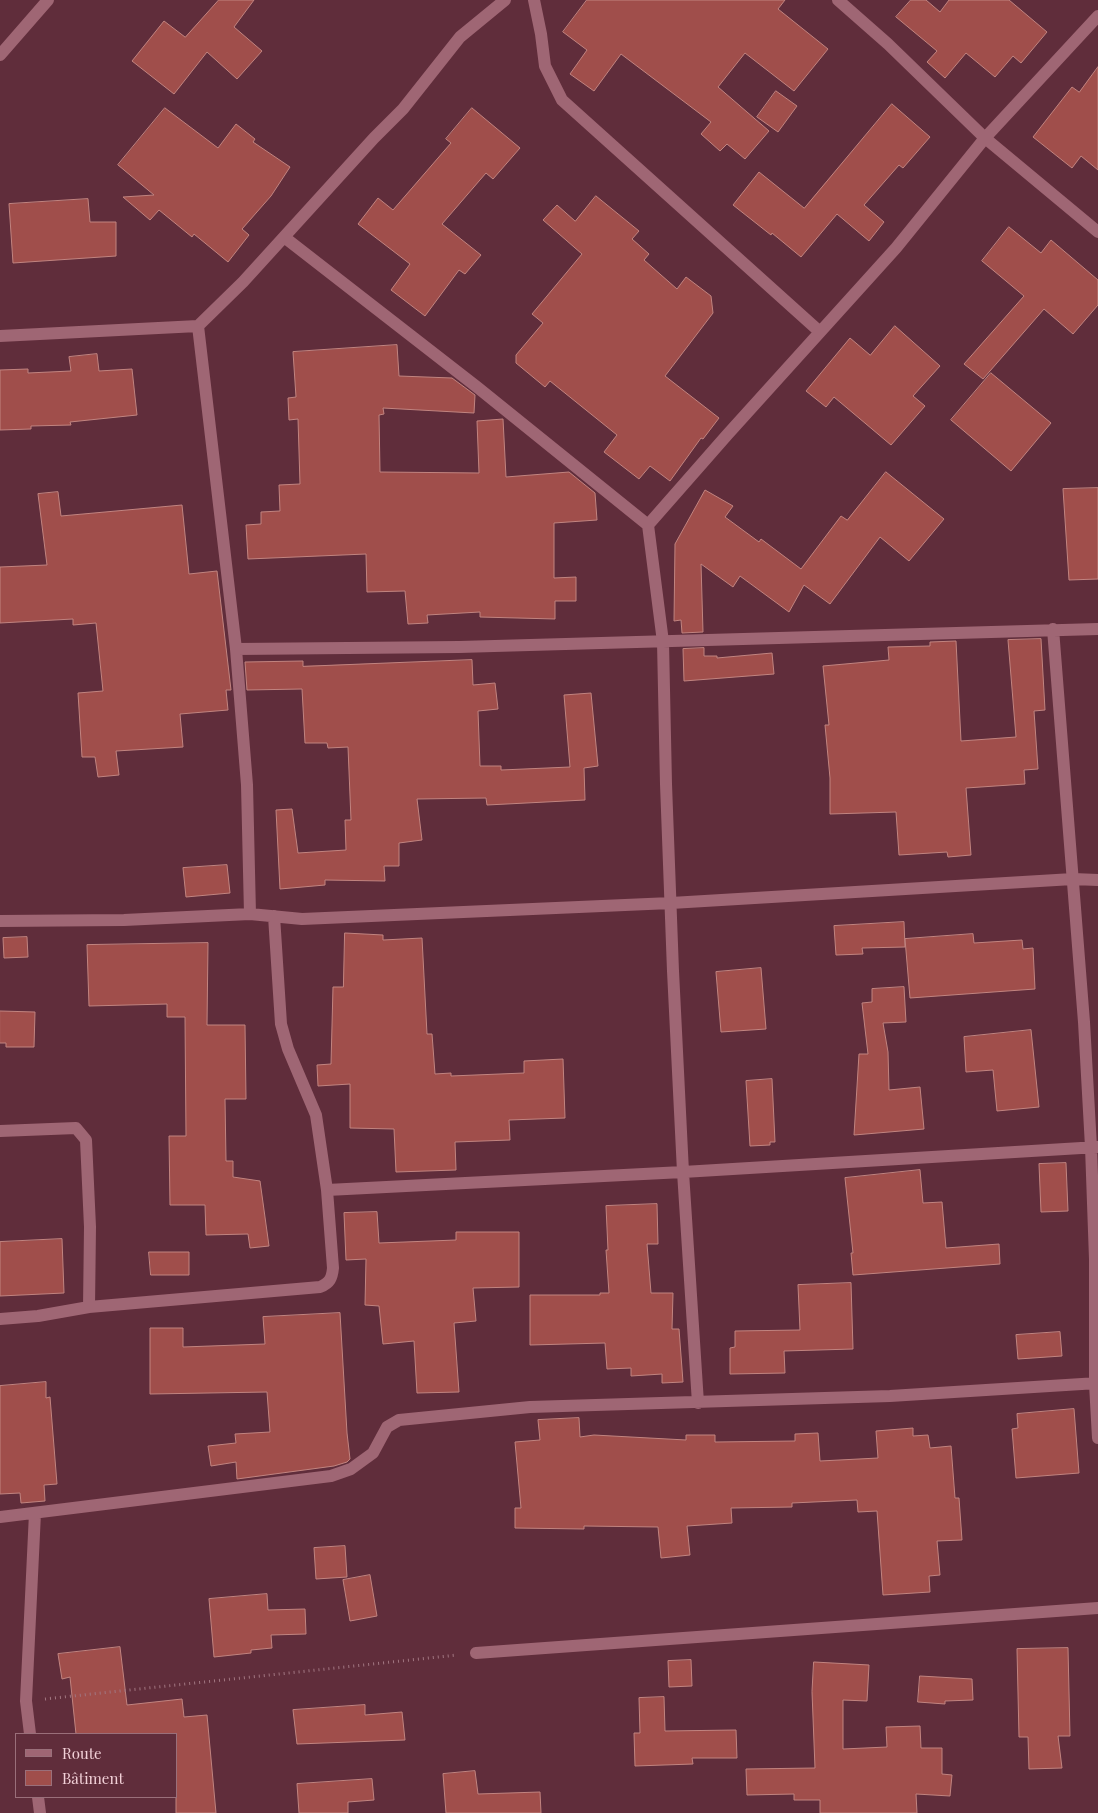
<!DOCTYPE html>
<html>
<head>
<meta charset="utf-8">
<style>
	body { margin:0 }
	#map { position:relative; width:1098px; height:1813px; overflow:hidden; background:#602d3b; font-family:"Playfair Display",serif }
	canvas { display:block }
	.legend { position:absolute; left:15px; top:1733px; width:162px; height:65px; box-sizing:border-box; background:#602d3b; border:1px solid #9a6f7a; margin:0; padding:6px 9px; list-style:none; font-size:15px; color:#f2d1d8 }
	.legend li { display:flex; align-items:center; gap:10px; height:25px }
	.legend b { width:25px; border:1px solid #9a6f7a }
</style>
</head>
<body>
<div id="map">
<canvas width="1098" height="1813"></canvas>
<ul class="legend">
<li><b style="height:6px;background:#9f6674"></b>Route</li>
<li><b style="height:14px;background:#a04e4b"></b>Bâtiment</li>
</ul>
</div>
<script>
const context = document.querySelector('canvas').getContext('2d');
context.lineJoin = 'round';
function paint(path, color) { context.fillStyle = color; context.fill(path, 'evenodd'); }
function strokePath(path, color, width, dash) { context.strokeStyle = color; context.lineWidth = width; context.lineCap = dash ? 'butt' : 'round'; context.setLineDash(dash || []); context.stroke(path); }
const building = new Path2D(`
	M 219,0 L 254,0 L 234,27 L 262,51 L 237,79 L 207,52 L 174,94 L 132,61 L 164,21 L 185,37 Z
	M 587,0 L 785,0 L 778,9 L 828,49 L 794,91 L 745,53 L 718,87 L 769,131 L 745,159 L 727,144 L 720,151 L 701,134 L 711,122 L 621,54 L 594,91 L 570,74 L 587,50 L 563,32 Z
	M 911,0 L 926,0 L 940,12 L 949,0 L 1009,0 L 1047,32 L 1021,63 L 1013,56 L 995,77 L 966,53 L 945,78 L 927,62 L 937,51 L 896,17 Z
	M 1098,67 L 1098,170 L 1081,156 L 1072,168 L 1033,137 L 1072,87 L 1079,92 Z
	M 776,91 L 797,106 L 778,132 L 757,117 Z
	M 892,104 L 930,137 L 903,168 L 899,165 L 864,205 L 884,222 L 869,241 L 837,214 L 801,257 L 772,233 L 771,235 L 733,205 L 759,172 L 804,208 Z
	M 165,108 L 218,148 L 236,124 L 255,139 L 253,142 L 290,167 L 271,196 L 242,229 L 249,235 L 228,262 L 194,234 L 192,237 L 159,210 L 150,220 L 123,197 L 154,195 L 118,165 Z
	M 472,108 L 520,148 L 493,179 L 486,173 L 442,224 L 481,255 L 465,274 L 459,270 L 425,316 L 391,290 L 410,264 L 358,224 L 378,198 L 393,210 L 451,143 L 446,139 Z
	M 596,196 L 639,231 L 632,239 L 649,254 L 644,260 L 677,289 L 686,277 L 711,296 L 713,313 L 665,376 L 719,418 L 703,439 L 701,438 L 670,481 L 650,466 L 639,479 L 604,452 L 617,435 L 550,381 L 545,387 L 516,363 L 516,355 L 543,323 L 532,314 L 582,254 L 543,220 L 557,205 L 575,221 Z
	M 88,199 L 90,222 L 116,222 L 116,256 L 13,263 L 9,204 Z
	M 1009,227 L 1041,253 L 1051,240 L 1098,280 L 1098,305 L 1073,334 L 1044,309 L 983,379 L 964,364 L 1024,296 L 982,261 Z
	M 895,326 L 940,366 L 913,396 L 925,406 L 891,445 L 834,397 L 826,407 L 806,391 L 850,338 L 870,355 Z
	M 397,345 L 399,376 L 452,378 L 475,395 L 474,413 L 383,408 L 384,414 L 379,415 L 380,472 L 479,473 L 477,421 L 503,419 L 506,477 L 569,472 L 595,493 L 597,520 L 554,523 L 554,578 L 576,577 L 576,601 L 555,601 L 555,619 L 480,617 L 480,612 L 427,615 L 428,623 L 408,624 L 405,591 L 367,592 L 366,554 L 248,559 L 246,525 L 261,524 L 261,512 L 280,511 L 279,485 L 300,484 L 298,419 L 289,420 L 288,398 L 296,397 L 293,352 Z
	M 97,354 L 99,371 L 132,369 L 137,415 L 70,422 L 71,425 L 31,426 L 31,429 L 0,430 L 0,370 L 28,369 L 28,373 L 71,371 L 69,357 Z
	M 991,373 L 1051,423 L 1011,471 L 951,420 Z
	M 886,472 L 944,519 L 909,561 L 880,537 L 830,604 L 804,585 L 789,612 L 740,576 L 733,587 L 701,564 L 703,632 L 682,633 L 681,620 L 674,621 L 675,544 L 705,490 L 733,506 L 725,517 L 759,542 L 761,539 L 801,569 L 841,516 L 847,520 Z
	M 1098,488 L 1098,579 L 1069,580 L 1063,489 Z
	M 58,492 L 61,516 L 182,505 L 189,574 L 217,571 L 231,690 L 226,690 L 228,710 L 180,714 L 183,747 L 116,751 L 119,775 L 98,777 L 95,757 L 82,757 L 78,693 L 103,691 L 96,623 L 73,625 L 73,619 L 0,623 L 0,567 L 47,565 L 38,494 Z
	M 1041,639 L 1045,710 L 1034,711 L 1038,769 L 1024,770 L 1025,784 L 966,788 L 971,855 L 948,857 L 947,852 L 899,855 L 896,812 L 830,814 L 830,778 L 825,725 L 829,725 L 823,666 L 889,660 L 888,647 L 930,646 L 930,642 L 956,641 L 961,741 L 1016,737 L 1008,640 Z
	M 704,648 L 704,656 L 717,656 L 717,658 L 772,653 L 774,674 L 684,681 L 683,649 Z
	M 472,660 L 473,685 L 495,683 L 498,709 L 478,711 L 480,766 L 501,766 L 501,770 L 570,767 L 564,695 L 591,693 L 598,766 L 584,768 L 585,800 L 487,805 L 486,798 L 417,799 L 422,840 L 399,843 L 399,866 L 384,866 L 385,881 L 325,880 L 325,885 L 280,889 L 276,810 L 292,809 L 298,853 L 346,850 L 345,820 L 351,820 L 348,747 L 328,748 L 327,743 L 305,743 L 302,689 L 247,690 L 245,662 L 303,661 L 303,666 Z
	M 227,865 L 230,893 L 186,897 L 183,868 Z
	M 904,922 L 905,947 L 862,948 L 863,954 L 836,955 L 834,926 Z
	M 345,933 L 383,935 L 383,940 L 422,938 L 427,1034 L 432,1034 L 435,1074 L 451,1073 L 451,1076 L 524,1073 L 524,1061 L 563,1059 L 565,1118 L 509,1120 L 510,1140 L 455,1142 L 456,1170 L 396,1172 L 394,1129 L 350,1128 L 350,1084 L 318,1086 L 317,1065 L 331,1064 L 333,987 L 343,987 Z
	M 973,934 L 974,943 L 1022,940 L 1023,949 L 1033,948 L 1035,989 L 910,998 L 905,939 Z
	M 27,937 L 28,957 L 4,958 L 3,938 Z
	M 208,943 L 207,1025 L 245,1025 L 246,1099 L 225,1099 L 226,1161 L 233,1161 L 233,1177 L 260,1181 L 269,1246 L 250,1248 L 248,1234 L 206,1235 L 205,1205 L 170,1205 L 169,1136 L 186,1136 L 185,1017 L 167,1017 L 167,1004 L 89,1006 L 87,945 Z
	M 761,968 L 766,1029 L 721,1032 L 716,972 Z
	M 904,987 L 906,1022 L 883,1023 L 888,1052 L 889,1090 L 920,1087 L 924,1129 L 854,1135 L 859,1054 L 868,1054 L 862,1003 L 872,1002 L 872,989 Z
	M 0,1011 L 35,1012 L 34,1047 L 6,1047 L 6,1043 L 0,1043 Z
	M 1031,1030 L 1039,1107 L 997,1111 L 993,1070 L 966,1072 L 964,1037 Z
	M 772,1079 L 775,1142 L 770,1142 L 770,1145 L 750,1146 L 746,1081 Z
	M 1066,1163 L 1068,1211 L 1041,1212 L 1039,1164 Z
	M 920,1170 L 923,1203 L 942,1202 L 946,1248 L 999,1244 L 1000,1264 L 853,1275 L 851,1253 L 853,1253 L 845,1178 Z
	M 657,1204 L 658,1244 L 647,1244 L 651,1293 L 673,1293 L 672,1329 L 679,1329 L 683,1382 L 662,1383 L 662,1374 L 631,1376 L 631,1368 L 607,1369 L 605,1343 L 530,1345 L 530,1295 L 600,1295 L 600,1293 L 609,1293 L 606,1250 L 608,1250 L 606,1206 Z
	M 377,1212 L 379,1243 L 456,1240 L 456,1232 L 519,1232 L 519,1287 L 473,1288 L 476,1321 L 454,1323 L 459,1392 L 417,1393 L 414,1341 L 383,1344 L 379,1306 L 365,1305 L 366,1259 L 346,1260 L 344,1213 Z
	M 62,1239 L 64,1293 L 0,1296 L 0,1242 Z
	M 149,1252 L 189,1252 L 189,1275 L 151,1275 Z
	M 851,1283 L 853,1349 L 784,1351 L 785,1373 L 730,1374 L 730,1348 L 735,1347 L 735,1331 L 800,1330 L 798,1285 Z
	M 340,1313 L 347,1433 L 350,1459 L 347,1462 L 334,1466 L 237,1479 L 236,1462 L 211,1466 L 208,1446 L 236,1443 L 235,1434 L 270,1432 L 267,1392 L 150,1394 L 150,1328 L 183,1328 L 183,1347 L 265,1344 L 263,1317 Z
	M 1060,1332 L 1062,1356 L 1018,1359 L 1016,1335 Z
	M 46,1382 L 46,1398 L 50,1397 L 57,1484 L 44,1485 L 45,1501 L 21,1503 L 20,1493 L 0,1494 L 0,1386 Z
	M 1074,1409 L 1079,1473 L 1016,1478 L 1012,1429 L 1018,1428 L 1017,1414 Z
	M 579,1418 L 580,1437 L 594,1435 L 686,1440 L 686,1435 L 715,1435 L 715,1442 L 795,1441 L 795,1434 L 818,1433 L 820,1461 L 878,1458 L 876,1431 L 913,1428 L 913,1436 L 928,1435 L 930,1448 L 951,1446 L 955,1498 L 959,1498 L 962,1540 L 937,1541 L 940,1575 L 929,1576 L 930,1592 L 883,1595 L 877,1511 L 858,1512 L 857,1500 L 792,1503 L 792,1507 L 731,1508 L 732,1523 L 687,1526 L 690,1555 L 661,1558 L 658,1527 L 584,1526 L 584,1529 L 515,1528 L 515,1508 L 521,1508 L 515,1442 L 540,1440 L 538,1420 Z
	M 345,1546 L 347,1577 L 316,1579 L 314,1548 Z
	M 370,1575 L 377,1616 L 350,1621 L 343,1580 Z
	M 267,1594 L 268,1610 L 305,1609 L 306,1634 L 271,1635 L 272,1648 L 251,1650 L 251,1653 L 214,1657 L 209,1599 Z
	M 120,1647 L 127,1705 L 182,1699 L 184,1717 L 207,1715 L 216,1813 L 176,1813 L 176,1734 L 76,1734 L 70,1677 L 62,1679 L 58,1654 Z
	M 1068,1648 L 1070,1736 L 1058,1736 L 1062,1768 L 1029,1769 L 1028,1737 L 1019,1737 L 1017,1649 Z
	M 691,1660 L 692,1686 L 669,1687 L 668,1661 Z
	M 814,1662 L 869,1665 L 867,1701 L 843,1700 L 843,1749 L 887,1747 L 886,1727 L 920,1726 L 921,1748 L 942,1748 L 942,1774 L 952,1775 L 950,1796 L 916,1794 L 917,1813 L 820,1813 L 820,1800 L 794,1800 L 794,1794 L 747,1795 L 746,1769 L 815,1768 L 812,1692 Z
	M 920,1676 L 972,1679 L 973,1700 L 945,1701 L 945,1704 L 918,1702 Z
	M 664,1697 L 665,1731 L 736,1730 L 737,1758 L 692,1758 L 693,1764 L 635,1766 L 634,1733 L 640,1733 L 639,1698 Z
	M 365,1705 L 365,1715 L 402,1712 L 405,1740 L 297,1744 L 293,1710 Z
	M 475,1771 L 478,1794 L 540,1792 L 541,1813 L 446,1813 L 443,1774 Z
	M 372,1779 L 374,1800 L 348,1802 L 348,1813 L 299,1813 L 297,1784 Z`);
paint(building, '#a04e4b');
strokePath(building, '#c18480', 1);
strokePath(new Path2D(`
	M 45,1699 L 457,1655`), '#a17681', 3, [1, 4]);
strokePath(new Path2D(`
	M 534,0 L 541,34 L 545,66 L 562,100 L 820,332
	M 838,0 L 888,44 L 985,138 L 1098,232
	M 0,55 L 48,0
	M 284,237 L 477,387 L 648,525 L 663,642 L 666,784 L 673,971 L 683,1172 L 698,1403
	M 198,326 L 236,649 L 247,785 L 250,914
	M 0,336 L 198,326 L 243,282 L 374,138 L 403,109 L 460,37 L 505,0
	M 648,525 L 727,435 L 896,248 L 985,138 L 1098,16
	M 1053,629 L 1084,1022 L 1091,1147 L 1095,1259 L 1095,1384 L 1098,1438
	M 236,649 L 459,647 L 1098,629
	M 0,921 L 124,920 L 250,914 L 302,919 L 671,903 L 1073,879 L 1098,880
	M 0,1131 L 76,1128 L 86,1140 L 90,1227 L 89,1307
	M 327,1190 L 683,1172 L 1098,1147
	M 0,1319 L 38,1316 L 89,1307 L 320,1287 C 330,1283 332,1278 333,1268 L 327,1190 L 316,1115 L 288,1049 L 281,1024 L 274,916
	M 0,1517 L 331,1476 L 351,1469 L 373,1453 L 387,1427 L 399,1420 L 530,1407 L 890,1396 L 1098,1383
	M 476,1653 L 1098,1608
	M 30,1734 L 26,1701 L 35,1513
	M 38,1797 L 40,1813`), '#9f6674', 12);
</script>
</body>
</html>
